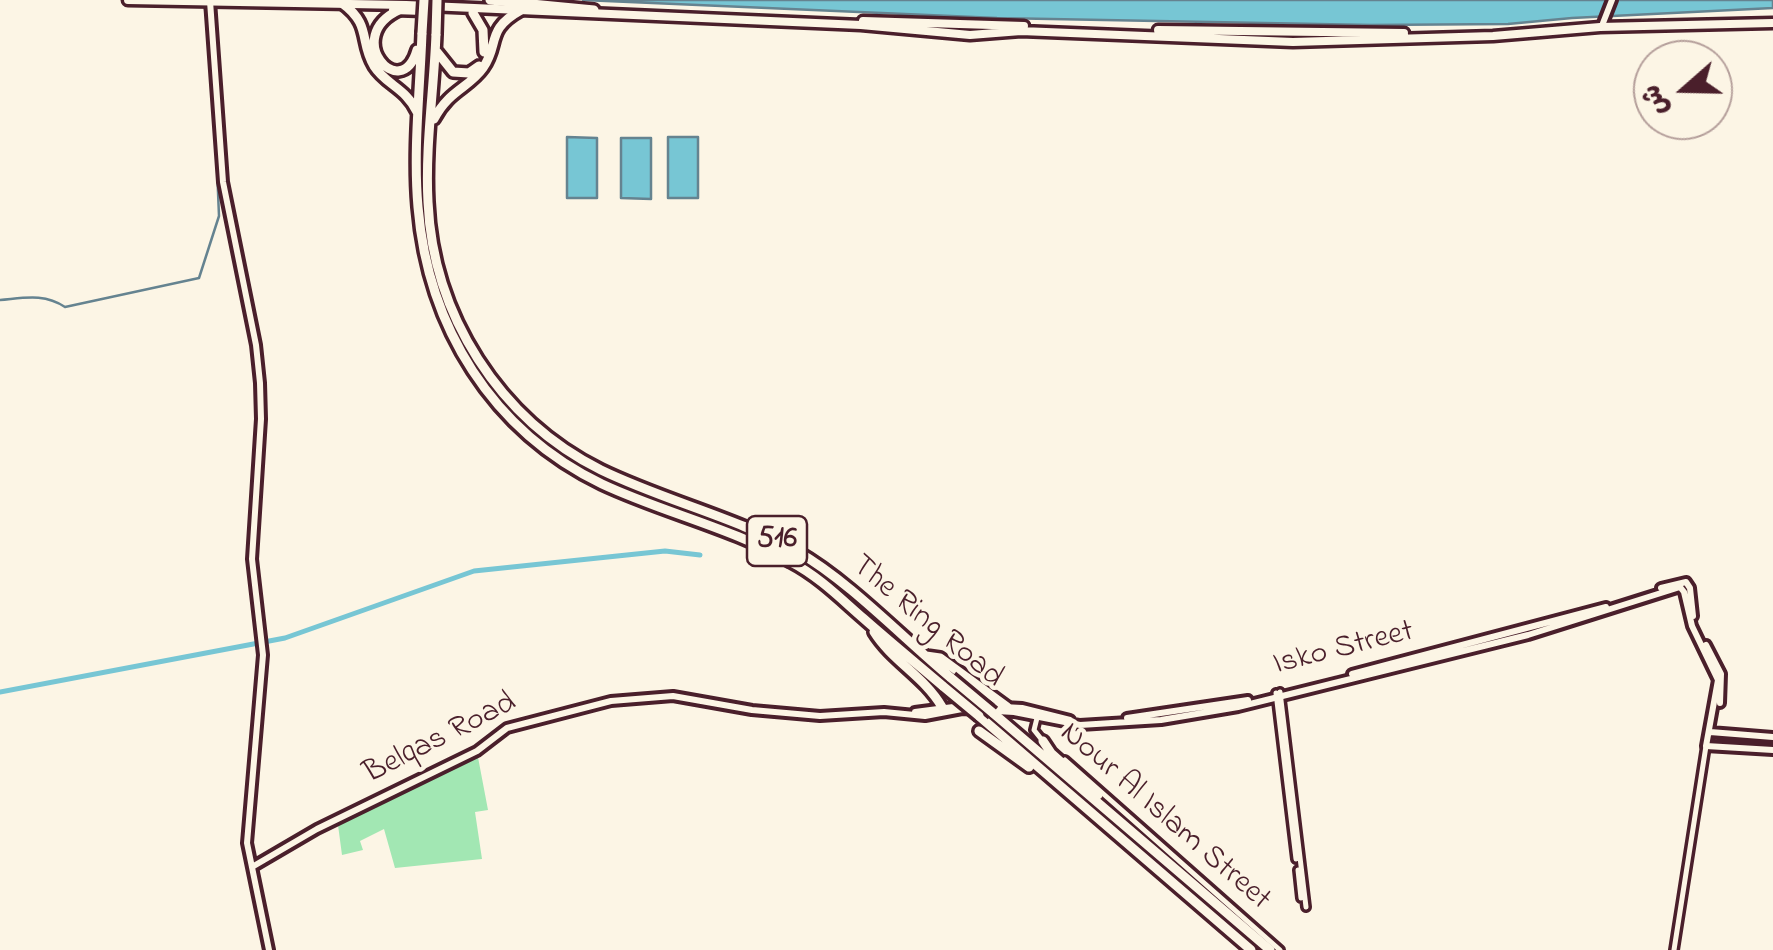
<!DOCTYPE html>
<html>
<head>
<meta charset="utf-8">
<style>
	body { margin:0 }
	#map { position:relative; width:1773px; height:950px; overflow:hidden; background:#fcf5e5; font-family:"Indie Flower","Playpen Sans Arabic",sans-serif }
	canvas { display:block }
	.north { position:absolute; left:1633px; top:40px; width:100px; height:100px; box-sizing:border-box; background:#fcf5e5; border:2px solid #b59f9b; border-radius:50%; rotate:250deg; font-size:28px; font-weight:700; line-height:40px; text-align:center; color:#4a1f2b }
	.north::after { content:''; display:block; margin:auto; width:35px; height:45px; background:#4a1f2b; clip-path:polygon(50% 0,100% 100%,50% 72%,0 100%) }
</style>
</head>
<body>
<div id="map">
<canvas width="1773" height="950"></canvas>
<div class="north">ش</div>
</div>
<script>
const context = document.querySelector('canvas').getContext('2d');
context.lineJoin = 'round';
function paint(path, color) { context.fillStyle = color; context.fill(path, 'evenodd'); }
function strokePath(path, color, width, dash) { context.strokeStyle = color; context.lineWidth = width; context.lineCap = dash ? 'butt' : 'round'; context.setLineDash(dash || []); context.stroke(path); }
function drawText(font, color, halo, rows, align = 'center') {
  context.font = font + ' "Indie Flower",sans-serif'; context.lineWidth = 9; context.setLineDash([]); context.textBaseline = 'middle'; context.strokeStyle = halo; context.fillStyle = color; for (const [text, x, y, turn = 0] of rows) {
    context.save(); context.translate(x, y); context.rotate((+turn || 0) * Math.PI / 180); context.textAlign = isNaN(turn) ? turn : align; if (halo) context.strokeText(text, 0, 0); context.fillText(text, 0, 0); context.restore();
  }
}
paint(new Path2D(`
	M 477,752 L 488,810 L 475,812 L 482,859 L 395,868 L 384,829 L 360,841 L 363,850 L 342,855 L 338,825 Z`), '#a2e7b3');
const water = new Path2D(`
	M 583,0 L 1773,0 L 1773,8 L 1572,18 L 1508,24 L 1371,25 L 997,18 Z
	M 567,137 L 597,138 L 597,198 L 567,198 Z
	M 668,137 L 698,137 L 698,198 L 668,198 Z
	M 621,138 L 651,138 L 651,199 L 621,198 Z`);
paint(water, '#77c6d4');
strokePath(water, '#658390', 2.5);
strokePath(new Path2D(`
	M 205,9 L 209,37
	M 0,300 C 24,298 44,293 65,307 L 199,278 L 219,216 L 215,120`), '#658390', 2.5);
strokePath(new Path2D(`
	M 0,692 L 285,638 L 474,571 L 665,551 L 700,555`), '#77c6d4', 5);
const tertiary = new Path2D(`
	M 1280,692 L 1306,907
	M 1276,693 L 1296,859
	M 1038,714 L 1034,730 L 1042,740
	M 1065,760 L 1280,950
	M 1298,870 L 1301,898
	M 1674,950 L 1706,746`);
const secondary = new Path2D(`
	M 210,1 L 223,182 L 256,345 L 260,383 L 261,419 L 252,559 L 263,655 L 247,843 L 269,950
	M 1603,23 L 1612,0
	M 1661,588 L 1686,582 L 1690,588 L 1693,616
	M 1706,645 L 1721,674 L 1720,703
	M 1352,674 L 1606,607
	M 984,706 L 1022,708 L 1070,720
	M 915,712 L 961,706
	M 1127,718 L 1248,700
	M 1710,732 L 1773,737
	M 252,867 L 317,829 L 477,751 L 507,728 L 611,701 L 673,696 L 752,710 L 820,716 L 884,712 L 925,716 L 962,709 L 1014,712 L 1080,725 L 1161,720 L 1238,707 L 1528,635 L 1680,587 L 1684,592 L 1692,626 L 1718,680 L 1706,746 L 1773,750`);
const primary = new Path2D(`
	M 128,0 L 406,5 L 861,25 L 970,35 L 1021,31 L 1293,42 L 1493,36 L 1600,27 L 1773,23
	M 393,10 L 424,11
	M 863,21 L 1024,26
	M 1158,30 L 1404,33`);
const motorway = new Path2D(`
	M 490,0 L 594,10
	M 342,3 C 372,25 359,41 374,66 C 386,85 406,88 417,112
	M 399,10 C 341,37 401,105 417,50
	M 473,13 L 483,30 L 484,52
	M 422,33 C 420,90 413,150 418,207 C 428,327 492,431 602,484 C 664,513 732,528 791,562 C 818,576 840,598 863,618 C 889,641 917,664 944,687
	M 436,34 C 434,90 425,146 428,202 C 433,315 499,419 601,470 C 665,501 735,517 798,552 C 849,581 905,640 951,678
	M 437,52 L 453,72 L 469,73 L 479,66
	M 434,119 C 449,90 469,88 483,68 C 500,44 485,30 521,10
	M 874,632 C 892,661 925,677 942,707
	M 926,656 L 940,658 L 1007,707
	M 993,713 L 1270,950
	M 979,716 L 1251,950
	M 979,731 L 1029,767
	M 1043,741 L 1051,753 L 1098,795`);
strokePath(tertiary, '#4a1f2b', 12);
strokePath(secondary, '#4a1f2b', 14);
strokePath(primary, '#4a1f2b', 15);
strokePath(motorway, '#4a1f2b', 16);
strokePath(tertiary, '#fcf5e5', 5);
strokePath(secondary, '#fcf5e5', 6);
strokePath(primary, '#fcf5e5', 8);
strokePath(motorway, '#fcf5e5', 9);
const motorwayBridge = new Path2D(`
	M 422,33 L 424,0
	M 436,34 L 437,0
	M 951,678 L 993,713
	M 944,687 L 979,716`);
strokePath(motorwayBridge, '#4a1f2b', 16, []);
strokePath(motorwayBridge, '#fcf5e5', 9);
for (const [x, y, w] of [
	[777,541,60]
]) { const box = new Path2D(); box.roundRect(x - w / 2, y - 25, w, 50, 8); context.fillStyle = '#fcf5e5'; context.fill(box); strokePath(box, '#4a1f2b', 2.5); }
drawText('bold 30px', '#4a1f2b', null, [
	["516",777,541]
]);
drawText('32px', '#4a1f2b', '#fcf5e5', [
	["The Ring Road",926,623,40],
	["Isko Street",1344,650,-14],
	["Belqas Road",441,740,-27],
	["Nour Al Islam Street",1164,818,41]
]);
</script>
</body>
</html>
